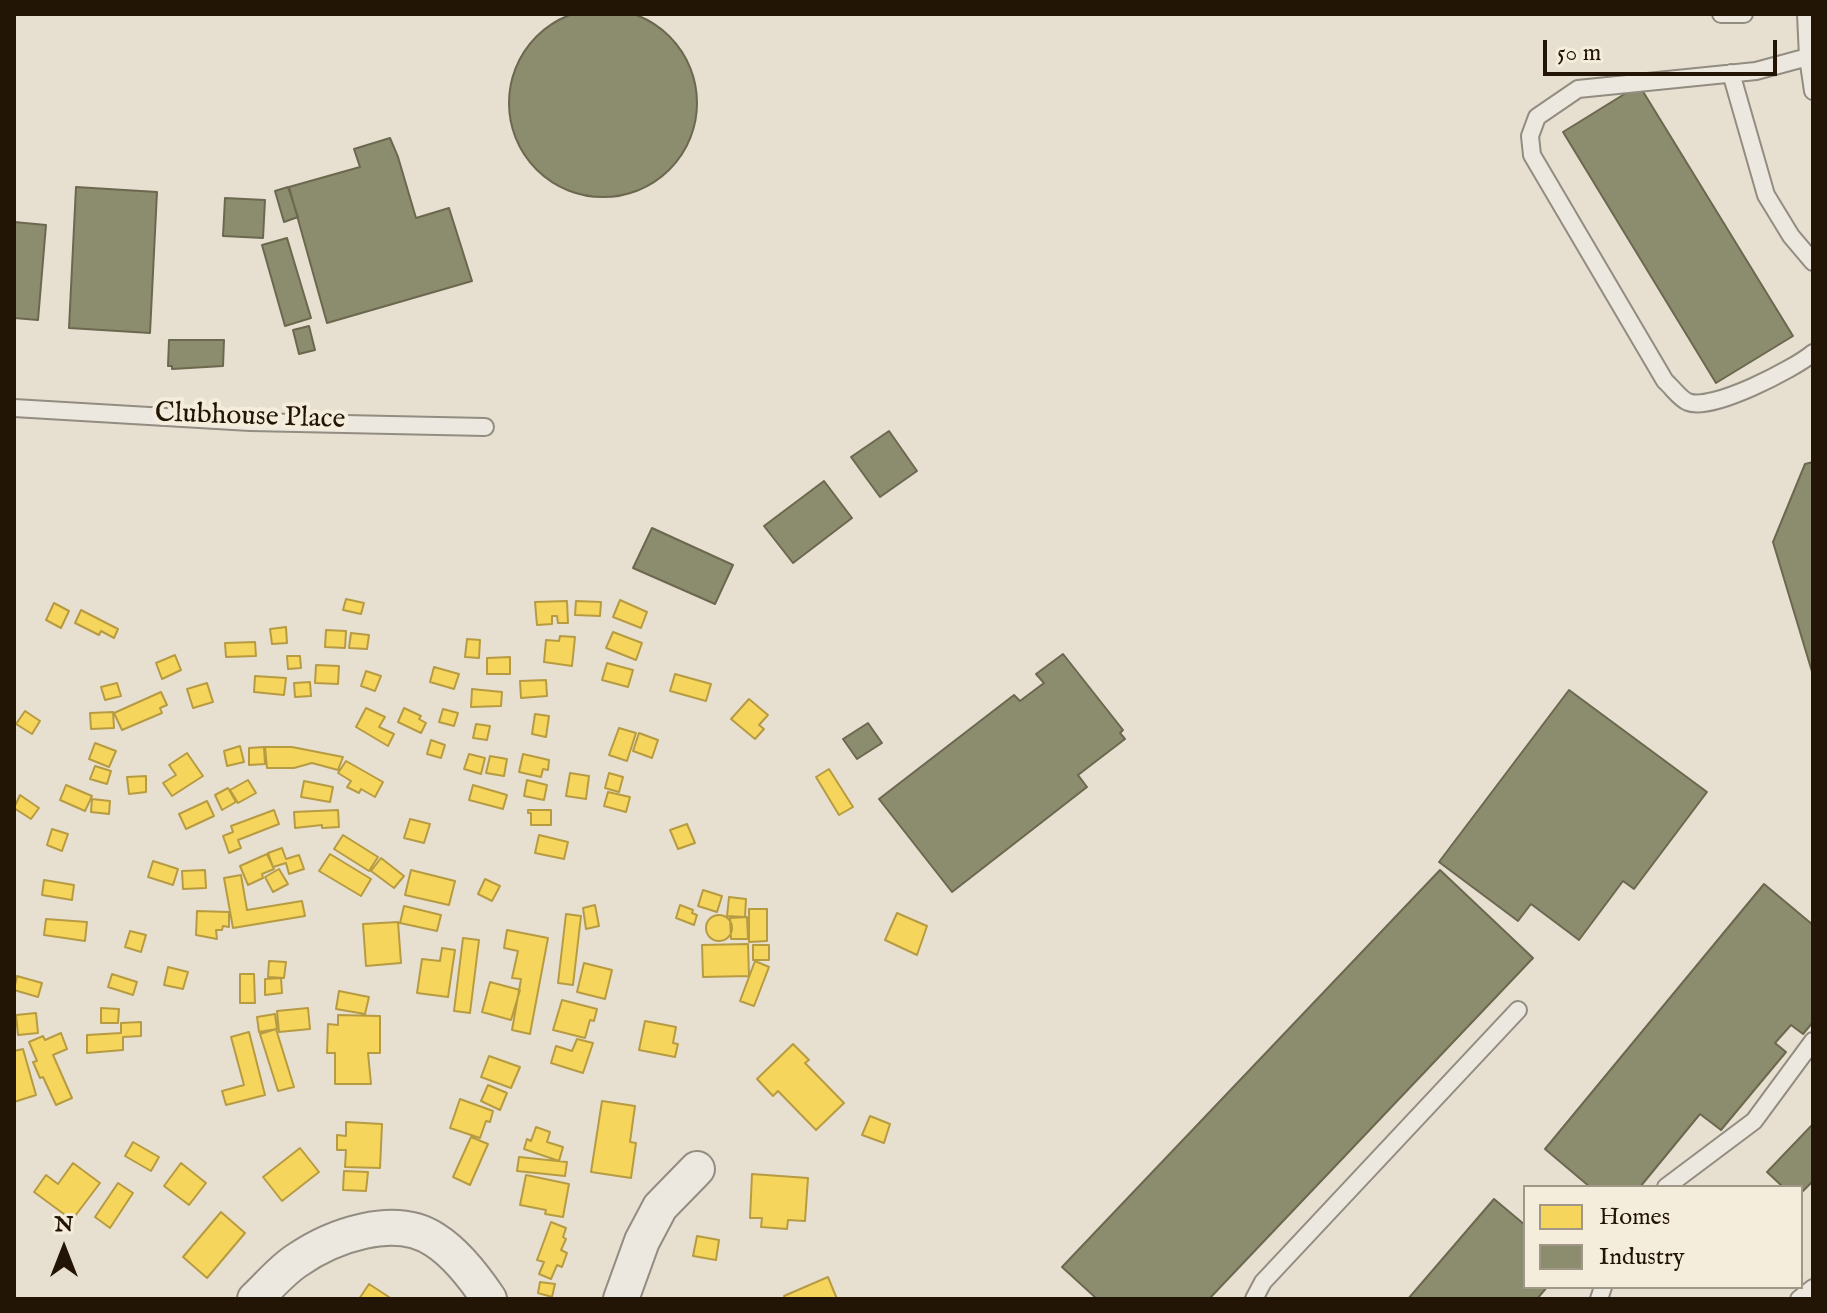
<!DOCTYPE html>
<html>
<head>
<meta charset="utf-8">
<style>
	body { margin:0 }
	#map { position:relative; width:1827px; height:1313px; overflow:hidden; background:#e7e0d1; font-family:"IM FELL English",serif }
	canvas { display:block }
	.frame { position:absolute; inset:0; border:16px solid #231506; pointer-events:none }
	.legend { position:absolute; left:1523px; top:1185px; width:280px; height:104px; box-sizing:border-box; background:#f5eddb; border:2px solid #a19786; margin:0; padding:10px 14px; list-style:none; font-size:24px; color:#231506 }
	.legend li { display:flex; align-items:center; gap:16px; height:40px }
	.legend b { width:40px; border:2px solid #a19786 }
	.north { position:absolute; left:24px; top:1209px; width:80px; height:80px; -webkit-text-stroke:6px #f5eddb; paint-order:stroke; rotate:0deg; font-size:22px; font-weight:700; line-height:32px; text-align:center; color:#231506 }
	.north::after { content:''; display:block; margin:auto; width:28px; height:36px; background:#231506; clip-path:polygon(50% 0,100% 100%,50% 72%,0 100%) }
	.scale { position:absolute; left:1543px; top:40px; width:234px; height:36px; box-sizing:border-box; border:4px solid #231506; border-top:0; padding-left:10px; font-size:24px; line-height:28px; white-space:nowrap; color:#231506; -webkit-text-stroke:6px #f5eddb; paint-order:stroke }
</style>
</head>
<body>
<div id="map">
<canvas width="1827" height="1313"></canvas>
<div class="frame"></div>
<ul class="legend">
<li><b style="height:22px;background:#f6d55c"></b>Homes</li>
<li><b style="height:22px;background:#8c8c6e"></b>Industry</li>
</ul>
<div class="north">N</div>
<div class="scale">50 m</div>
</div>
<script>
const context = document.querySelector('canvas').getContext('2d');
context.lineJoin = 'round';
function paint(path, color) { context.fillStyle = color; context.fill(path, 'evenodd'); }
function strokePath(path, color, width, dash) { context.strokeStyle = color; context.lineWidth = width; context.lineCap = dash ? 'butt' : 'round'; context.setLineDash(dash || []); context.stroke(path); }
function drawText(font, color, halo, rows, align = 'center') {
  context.font = font + ' "IM FELL English",serif'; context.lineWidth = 8; context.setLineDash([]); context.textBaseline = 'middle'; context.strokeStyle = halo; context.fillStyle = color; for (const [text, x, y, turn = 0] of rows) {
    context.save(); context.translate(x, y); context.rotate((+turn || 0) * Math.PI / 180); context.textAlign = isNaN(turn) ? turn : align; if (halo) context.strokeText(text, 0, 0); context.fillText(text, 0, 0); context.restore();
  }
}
const homes = new Path2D(`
	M 346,599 L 364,603 L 361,614 L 343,610 Z
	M 620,600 L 647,612 L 641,628 L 613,617 Z
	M 567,601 L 568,623 L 558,623 L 557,616 L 552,616 L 552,624 L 537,625 L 535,602 Z
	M 576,601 L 601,602 L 600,616 L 575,615 Z
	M 54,603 L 69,611 L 61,628 L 46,620 Z
	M 81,610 L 118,629 L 114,638 L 101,631 L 99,635 L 75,623 Z
	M 286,627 L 287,643 L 272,644 L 270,629 Z
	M 326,630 L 346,631 L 345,648 L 325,647 Z
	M 613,632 L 642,643 L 636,660 L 606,648 Z
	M 351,633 L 369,635 L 367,649 L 349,648 Z
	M 560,636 L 575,637 L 572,666 L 544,662 L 546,640 L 559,641 Z
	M 467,639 L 480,640 L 479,658 L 465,657 Z
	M 255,642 L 256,656 L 226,657 L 225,643 Z
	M 175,655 L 181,670 L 162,679 L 156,663 Z
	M 287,656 L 300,656 L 301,668 L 288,669 Z
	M 510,657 L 510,674 L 487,674 L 487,658 Z
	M 607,663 L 633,670 L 628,687 L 602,680 Z
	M 316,665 L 339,666 L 338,684 L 315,683 Z
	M 434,667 L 459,674 L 454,689 L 430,682 Z
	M 366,671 L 381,676 L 375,691 L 361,686 Z
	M 675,674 L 711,684 L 706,701 L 670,691 Z
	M 255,676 L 286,678 L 284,695 L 254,692 Z
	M 546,680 L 547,696 L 521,698 L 520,681 Z
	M 310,682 L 311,696 L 295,697 L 294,683 Z
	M 117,683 L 121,696 L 105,700 L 101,687 Z
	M 207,683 L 213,702 L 193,708 L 187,689 Z
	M 472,689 L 502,692 L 501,706 L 471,707 Z
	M 161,692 L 167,705 L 160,708 L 162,713 L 122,730 L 114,713 Z
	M 749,699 L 768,715 L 759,725 L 764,729 L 755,739 L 731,719 Z
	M 366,708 L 385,717 L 379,727 L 394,734 L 388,746 L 356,727 Z
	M 404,708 L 421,716 L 419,719 L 426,723 L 421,733 L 398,722 Z
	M 443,709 L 458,713 L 454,726 L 439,722 Z
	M 25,711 L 40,721 L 32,734 L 16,724 Z
	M 113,712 L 114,728 L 91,729 L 90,713 Z
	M 535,714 L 549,716 L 546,737 L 532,734 Z
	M 476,724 L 490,726 L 487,740 L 473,738 Z
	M 619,728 L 636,733 L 627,761 L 609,755 Z
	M 639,733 L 658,740 L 652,758 L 633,751 Z
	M 431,740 L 445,745 L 441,758 L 427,754 Z
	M 95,743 L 116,751 L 109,767 L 89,759 Z
	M 240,746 L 244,762 L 227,766 L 224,751 Z
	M 264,747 L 265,764 L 249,765 L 249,748 Z
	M 265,747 L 292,747 L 343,757 L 338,770 L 312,763 L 294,768 L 267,768 Z
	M 187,753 L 203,776 L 172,796 L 163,783 L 176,775 L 169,765 Z
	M 469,754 L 485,758 L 481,774 L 464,769 Z
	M 523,754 L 549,760 L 548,770 L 543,769 L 541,777 L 519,772 Z
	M 490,756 L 507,759 L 504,776 L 486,773 Z
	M 346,761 L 383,782 L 375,797 L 361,789 L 359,793 L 347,787 L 351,781 L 338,773 Z
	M 95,766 L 111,771 L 107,784 L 90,779 Z
	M 829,769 L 853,807 L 839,815 L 816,777 Z
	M 570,773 L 589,776 L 586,799 L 566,796 Z
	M 609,773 L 623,777 L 619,792 L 605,788 Z
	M 146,776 L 146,792 L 129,794 L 127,777 Z
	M 248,780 L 256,793 L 238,803 L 230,790 Z
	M 527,780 L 547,785 L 544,800 L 524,796 Z
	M 304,781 L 333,787 L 330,802 L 301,797 Z
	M 66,785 L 92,796 L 85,811 L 60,800 Z
	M 473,785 L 507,795 L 503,809 L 469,800 Z
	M 228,788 L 236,802 L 222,810 L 215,795 Z
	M 608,792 L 630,797 L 626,812 L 604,806 Z
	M 20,795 L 39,808 L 31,819 L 14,808 Z
	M 92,799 L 110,801 L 109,814 L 91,812 Z
	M 207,801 L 214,816 L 186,829 L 179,814 Z
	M 274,810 L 279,824 L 238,840 L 241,848 L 229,853 L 223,836 L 233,832 L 231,826 Z
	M 338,810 L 339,827 L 322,828 L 322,825 L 295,828 L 294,812 Z
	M 528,810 L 551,810 L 551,825 L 531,825 L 531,813 L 528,813 Z
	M 410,819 L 430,824 L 424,843 L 404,838 Z
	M 687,824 L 695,843 L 678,849 L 670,830 Z
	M 52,829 L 68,834 L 62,851 L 47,845 Z
	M 343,835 L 378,857 L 369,871 L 334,849 Z
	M 539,835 L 568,842 L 564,859 L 535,853 Z
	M 282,848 L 286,859 L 299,855 L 304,869 L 289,874 L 286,863 L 273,867 L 268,853 Z
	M 267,854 L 274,869 L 262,874 L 263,878 L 248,885 L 240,866 Z
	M 330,854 L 371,879 L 361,896 L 319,871 Z
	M 381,858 L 404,876 L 394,888 L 371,871 Z
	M 153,861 L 178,869 L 173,885 L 148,877 Z
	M 279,869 L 288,884 L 273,892 L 265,877 Z
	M 205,870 L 206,888 L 183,889 L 182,871 Z
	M 411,870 L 455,881 L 449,905 L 405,895 Z
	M 241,875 L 247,910 L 302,901 L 305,916 L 233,928 L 224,878 Z
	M 485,879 L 500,886 L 492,901 L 478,894 Z
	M 44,880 L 74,885 L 72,900 L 42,895 Z
	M 703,890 L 722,896 L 717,912 L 698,906 Z
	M 729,897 L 746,899 L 745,917 L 727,916 Z
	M 595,905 L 599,926 L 586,929 L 583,908 Z
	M 680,905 L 693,910 L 692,913 L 697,915 L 694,925 L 676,918 Z
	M 404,906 L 441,915 L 437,931 L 400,923 Z
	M 749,909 L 767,909 L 767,941 L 749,942 Z
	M 197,911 L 229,912 L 229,927 L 223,926 L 222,930 L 216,930 L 217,939 L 196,935 Z
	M 897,913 L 927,926 L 917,955 L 885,940 Z
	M 566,914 L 581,916 L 573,985 L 558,983 Z
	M706 928a13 13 0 1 1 26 0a13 13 0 1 1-26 0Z
	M 747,917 L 748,939 L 731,939 L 730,918 Z
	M 46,919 L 87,922 L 85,941 L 44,935 Z
	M 398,922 L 401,963 L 366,966 L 363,924 Z
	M 507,930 L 548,938 L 530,1034 L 512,1030 L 521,979 L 512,978 L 518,951 L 504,948 Z
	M 130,931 L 146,935 L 141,952 L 125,947 Z
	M 463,938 L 479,940 L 470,1013 L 454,1011 Z
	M 748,944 L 749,976 L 703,977 L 702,945 Z
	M 753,945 L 769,945 L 769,960 L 753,960 Z
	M 442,948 L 455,950 L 448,997 L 417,993 L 422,959 L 440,961 Z
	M 269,961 L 286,962 L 284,978 L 268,977 Z
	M 755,961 L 769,967 L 754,1006 L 740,1001 Z
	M 584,963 L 612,970 L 605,999 L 577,992 Z
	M 168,967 L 188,972 L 183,989 L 164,985 Z
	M 112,974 L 137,982 L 133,995 L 108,987 Z
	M 240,974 L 254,974 L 255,1003 L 240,1003 Z
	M 17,976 L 42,983 L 38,997 L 14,990 Z
	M 281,978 L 282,993 L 265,995 L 265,979 Z
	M 490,982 L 520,990 L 511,1020 L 482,1012 Z
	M 339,991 L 369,997 L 365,1014 L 336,1009 Z
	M 562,1000 L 597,1009 L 594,1021 L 590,1020 L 585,1038 L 553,1030 Z
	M 101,1008 L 119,1009 L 118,1023 L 101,1023 Z
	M 308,1008 L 310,1029 L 279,1032 L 277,1011 Z
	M 36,1013 L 38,1033 L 18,1035 L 16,1015 Z
	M 275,1014 L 277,1029 L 259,1032 L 257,1017 Z
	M 338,1015 L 380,1016 L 380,1053 L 368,1053 L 371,1084 L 335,1084 L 335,1053 L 327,1053 L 328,1024 L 338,1025 Z
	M 645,1021 L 676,1027 L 673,1043 L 678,1044 L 675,1057 L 639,1050 Z
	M 141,1022 L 141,1036 L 123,1037 L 123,1050 L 87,1053 L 87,1035 L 121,1033 L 121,1023 Z
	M 276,1029 L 294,1087 L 278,1091 L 260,1034 Z
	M 249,1032 L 265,1095 L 226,1105 L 222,1091 L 244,1085 L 231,1037 Z
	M 61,1033 L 67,1049 L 53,1055 L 72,1098 L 56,1105 L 43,1077 L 40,1078 L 33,1062 L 37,1061 L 29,1042 L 43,1036 L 45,1040 Z
	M 577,1039 L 593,1043 L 583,1073 L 551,1063 L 556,1046 L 572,1051 Z
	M 793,1044 L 809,1060 L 805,1063 L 844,1103 L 816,1130 L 778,1091 L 773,1096 L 757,1079 Z
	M 23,1049 L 36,1095 L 14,1102 L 14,1051 Z
	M 489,1056 L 520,1067 L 511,1088 L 481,1077 Z
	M 488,1085 L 507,1093 L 500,1110 L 481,1101 Z
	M 460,1099 L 493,1111 L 490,1122 L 486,1121 L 480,1138 L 450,1128 Z
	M 602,1101 L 635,1106 L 630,1142 L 636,1143 L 631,1178 L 591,1172 Z
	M 870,1116 L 890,1124 L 884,1143 L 862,1135 Z
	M 346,1122 L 382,1124 L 380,1168 L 345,1167 L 346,1150 L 337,1150 L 337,1135 L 346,1136 Z
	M 536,1127 L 550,1132 L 547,1142 L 563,1147 L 559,1161 L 524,1149 L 527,1139 L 531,1141 Z
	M 471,1137 L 488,1144 L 470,1185 L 453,1177 Z
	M 133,1142 L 159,1157 L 151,1171 L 125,1156 Z
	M 300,1148 L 319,1172 L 282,1201 L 263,1177 Z
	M 519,1157 L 567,1162 L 565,1176 L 517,1171 Z
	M 73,1163 L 100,1183 L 72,1220 L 34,1192 L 46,1175 L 58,1184 Z
	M 181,1163 L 206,1183 L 189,1205 L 164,1186 Z
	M 344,1171 L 368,1172 L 366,1191 L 343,1190 Z
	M 752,1174 L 808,1178 L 805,1221 L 788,1220 L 787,1229 L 761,1227 L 762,1218 L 750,1218 Z
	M 526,1175 L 569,1184 L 563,1217 L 545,1214 L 546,1210 L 520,1205 Z
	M 118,1183 L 133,1193 L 110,1228 L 95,1217 Z
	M 221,1212 L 245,1233 L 207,1278 L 183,1257 Z
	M 551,1222 L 566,1228 L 563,1237 L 566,1239 L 561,1250 L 567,1253 L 562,1267 L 557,1265 L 551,1279 L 539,1274 L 544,1262 L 537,1260 Z
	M 697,1236 L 719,1240 L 716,1260 L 693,1256 Z
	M 828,1277 L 837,1299 L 786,1299 L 784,1296 Z
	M 540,1282 L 555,1284 L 552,1297 L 538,1293 Z
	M 369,1284 L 392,1299 L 359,1299 Z`);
paint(homes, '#f6d55c');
strokePath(homes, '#b79b42', 2);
const industry = new Path2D(`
	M509 103a94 94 0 1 1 188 0a94 94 0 1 1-188 0Z
	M 1639,85 L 1793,336 L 1716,383 L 1563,132 Z
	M 390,138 L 398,157 L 416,218 L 449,208 L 472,281 L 327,323 L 289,187 L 360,167 L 354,149 Z
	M 76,187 L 157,192 L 150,333 L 69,328 Z
	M 288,187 L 298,217 L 284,222 L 275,191 Z
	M 225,198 L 265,200 L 263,238 L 223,236 Z
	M 14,222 L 46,225 L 38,320 L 14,318 Z
	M 287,238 L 311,318 L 285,326 L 262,245 Z
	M 309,326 L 315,350 L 299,354 L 293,330 Z
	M 169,340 L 224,340 L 223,366 L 172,369 L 172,366 L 168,366 Z
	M 889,431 L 917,471 L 880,497 L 851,457 Z
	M 1813,462 L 1813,675 L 1773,542 L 1805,464 Z
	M 824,481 L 852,518 L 793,563 L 764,526 Z
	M 652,528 L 733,565 L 715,604 L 633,568 Z
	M 1063,654 L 1123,730 L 1120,733 L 1125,739 L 1078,775 L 1087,787 L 952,892 L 879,799 L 1014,695 L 1020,701 L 1044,683 L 1036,674 Z
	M 1569,690 L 1707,792 L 1634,889 L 1623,881 L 1579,940 L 1531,904 L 1518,921 L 1439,862 Z
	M 868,723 L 882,743 L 857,759 L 843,739 Z
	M 1440,870 L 1533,958 L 1209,1299 L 1097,1299 L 1062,1267 Z
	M 1764,884 L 1813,925 L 1813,1022 L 1803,1034 L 1791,1025 L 1775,1043 L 1786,1052 L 1721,1130 L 1700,1114 L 1640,1187 L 1590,1187 L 1545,1149 Z
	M 1813,1124 L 1813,1181 L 1801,1193 L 1801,1187 L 1783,1187 L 1767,1172 Z
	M 1494,1199 L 1525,1225 L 1525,1287 L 1547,1287 L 1537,1299 L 1408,1299 Z`);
paint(industry, '#8c8c6e');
strokePath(industry, '#6c684f', 2);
const service = new Path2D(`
	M 1721,14 L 1744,14
	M 1806,14 L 1808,57 L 1813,91
	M 1808,57 L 1756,71 L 1578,89 L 1537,117 L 1530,136 L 1532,155 L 1665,381 C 1672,387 1680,399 1688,402 C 1711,412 1794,369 1813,353
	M 1731,73 L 1766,195 L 1791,236 L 1813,262
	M 14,408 L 250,422 L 485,427
	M 1666,1187 L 1754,1121 L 1813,1041
	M 1254,1299 L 1263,1282 L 1518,1010
	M 1599,1299 L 1603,1287
	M 1799,1299 L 1813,1288`);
const minor = new Path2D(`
	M 255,1299 C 268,1287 281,1271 296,1261 C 332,1236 395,1213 435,1240 C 457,1254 475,1278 489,1299
	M 621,1299 L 642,1241 L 660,1207 L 697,1169`);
strokePath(service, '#928c81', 20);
strokePath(minor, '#928c81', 38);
strokePath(service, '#ece8e0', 16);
strokePath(minor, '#ece8e0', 34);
drawText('28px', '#231506', '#f5eddb', [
	["Clubhouse Place",250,418,2]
]);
</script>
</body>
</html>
